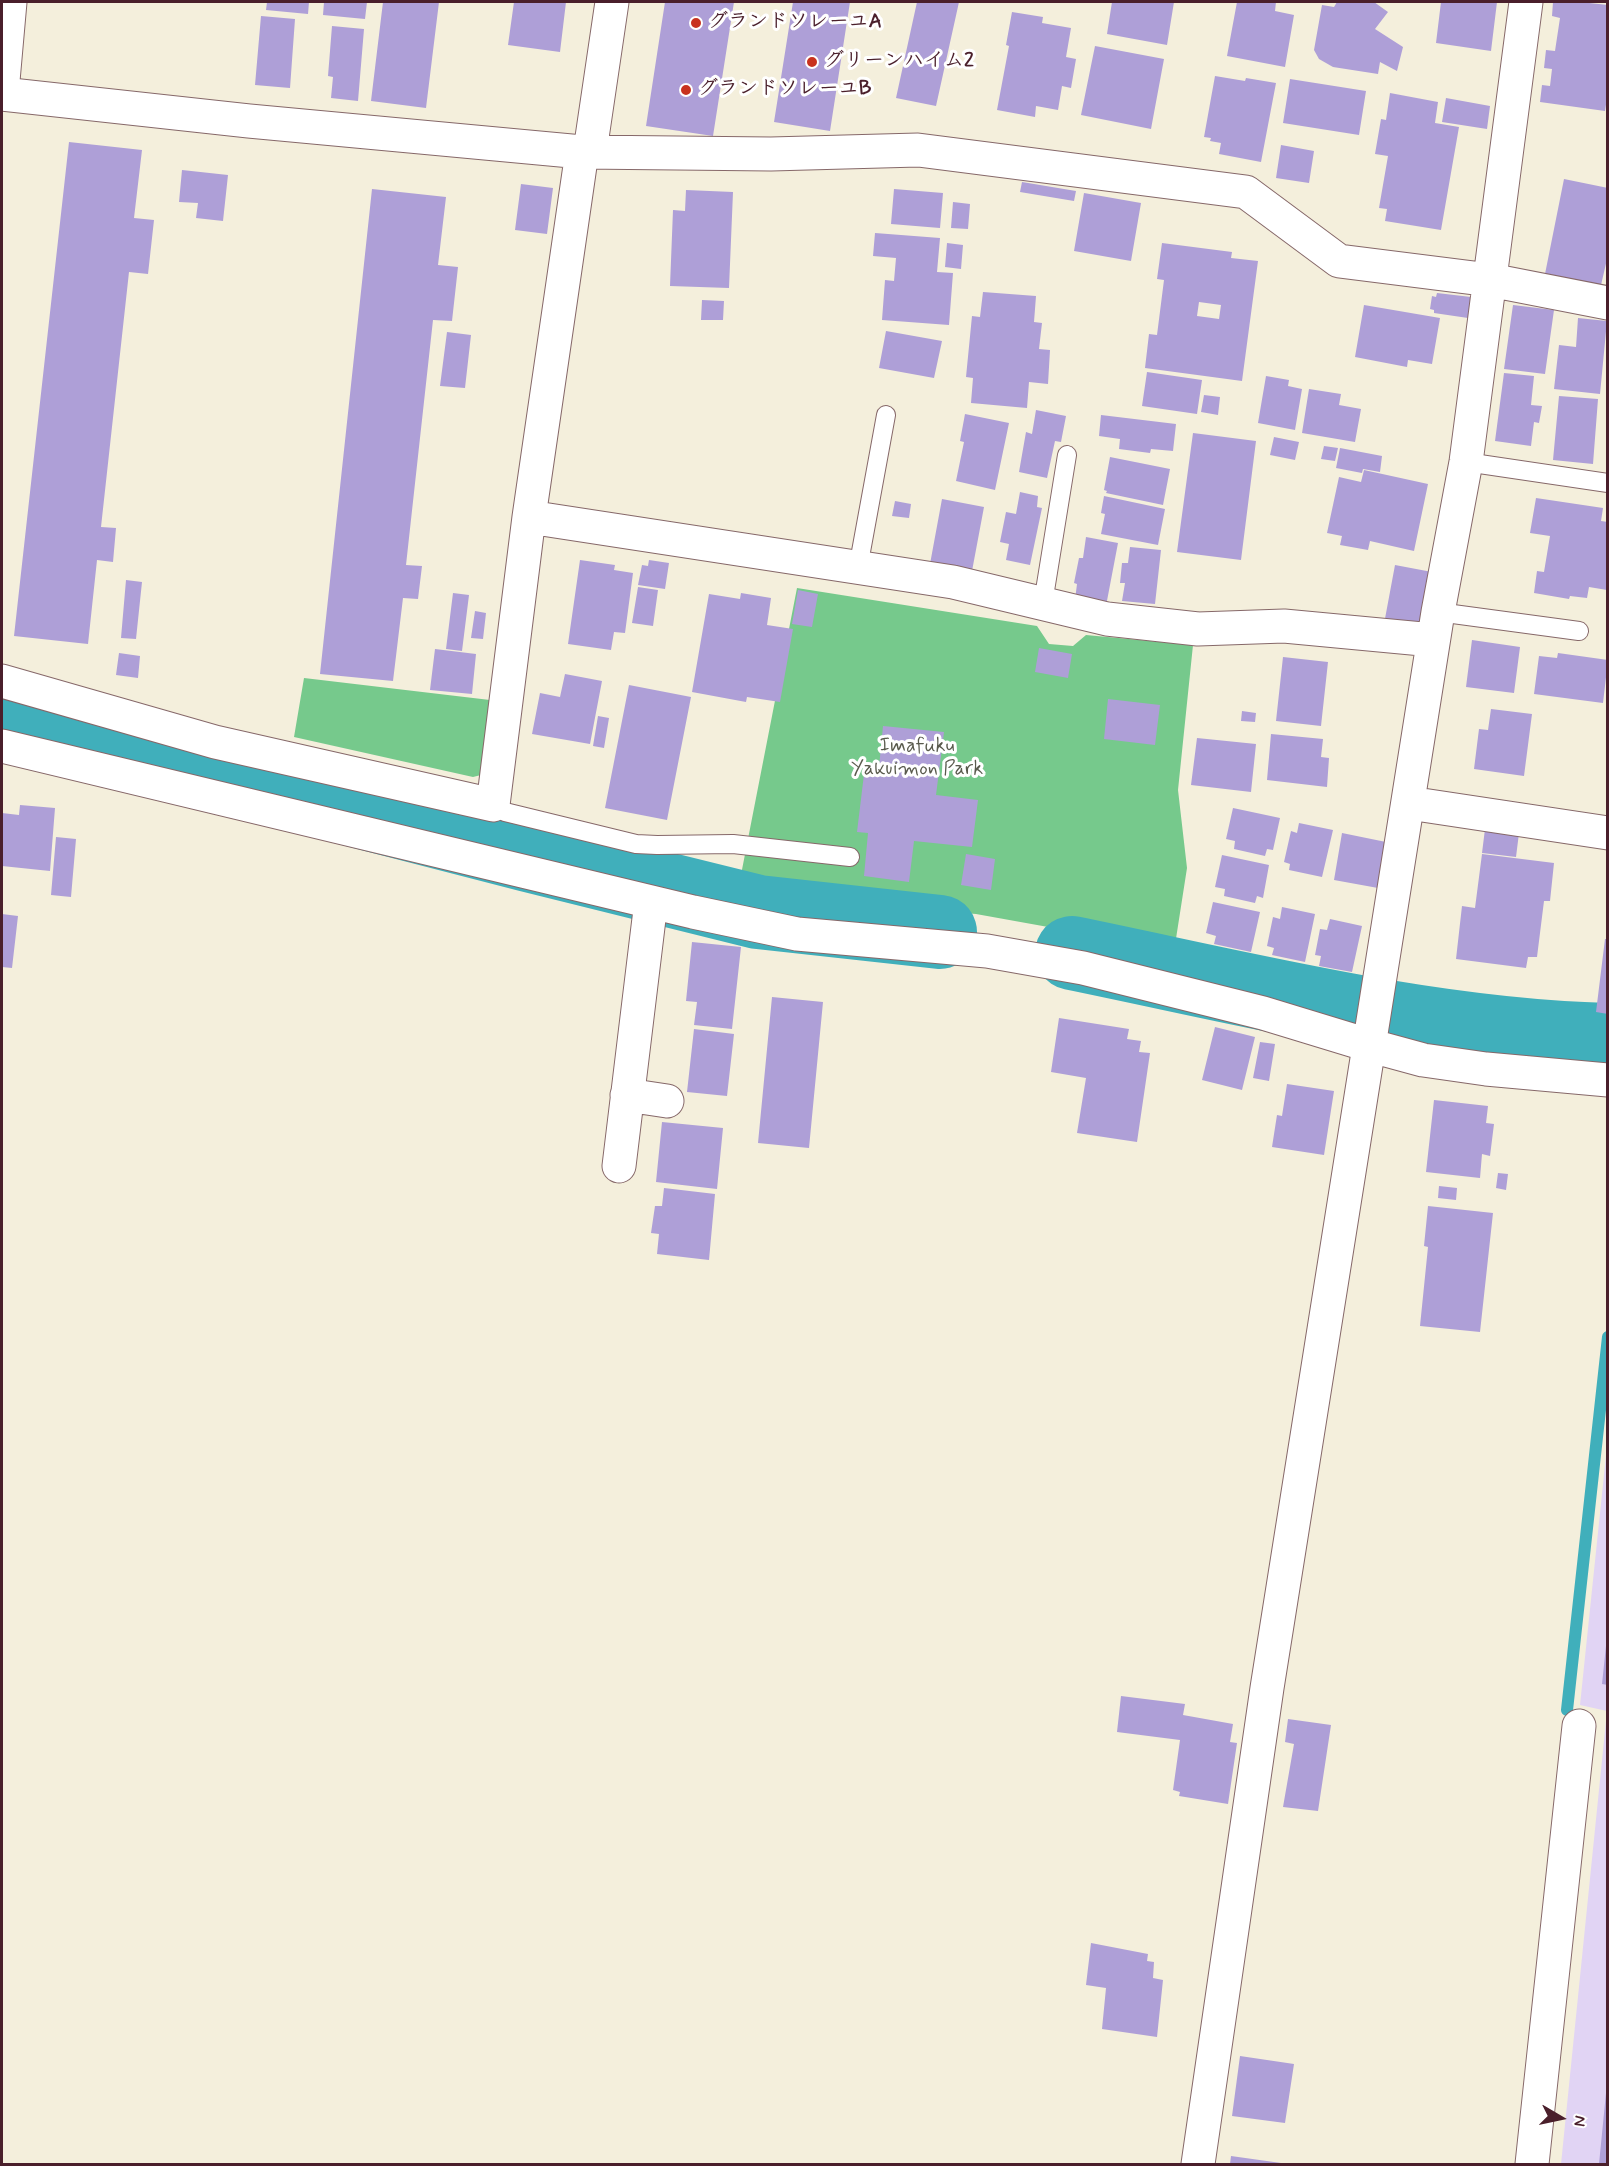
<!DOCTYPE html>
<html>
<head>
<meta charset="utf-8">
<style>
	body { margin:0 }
	#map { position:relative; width:1609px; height:2166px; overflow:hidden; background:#f4efdc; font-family:Mynerve,sans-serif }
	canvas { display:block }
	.frame { position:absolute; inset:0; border:3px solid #4a1f2b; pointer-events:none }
	.north { position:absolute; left:1531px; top:2088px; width:60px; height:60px; -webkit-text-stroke:4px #fff; paint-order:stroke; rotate:99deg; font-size:16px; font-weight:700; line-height:24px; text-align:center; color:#4a1f2b }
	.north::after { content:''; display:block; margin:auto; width:21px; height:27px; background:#4a1f2b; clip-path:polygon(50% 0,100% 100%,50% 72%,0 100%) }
</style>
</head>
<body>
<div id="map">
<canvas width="1609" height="2166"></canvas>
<div class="frame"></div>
<div class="north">N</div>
</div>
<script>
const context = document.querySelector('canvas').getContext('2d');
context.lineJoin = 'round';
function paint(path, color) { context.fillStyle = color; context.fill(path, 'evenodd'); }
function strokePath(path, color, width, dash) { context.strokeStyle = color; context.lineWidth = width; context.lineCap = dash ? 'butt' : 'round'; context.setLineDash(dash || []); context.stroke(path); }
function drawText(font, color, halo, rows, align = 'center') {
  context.font = font + ' Mynerve,"Klee One",sans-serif'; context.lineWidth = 6; context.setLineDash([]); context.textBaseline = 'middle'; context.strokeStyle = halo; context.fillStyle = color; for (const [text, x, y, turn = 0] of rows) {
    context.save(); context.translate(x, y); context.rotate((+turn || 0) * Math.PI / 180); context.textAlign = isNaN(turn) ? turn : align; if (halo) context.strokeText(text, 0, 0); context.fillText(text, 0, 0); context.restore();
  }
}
paint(new Path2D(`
	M 1607,1446 L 1607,2164 L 1561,2164 L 1607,1711 L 1580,1705 Z`), '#e1d4f4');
paint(new Path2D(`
	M 797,588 L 1037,626 L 1049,644 L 1073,646 L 1086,635 L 1193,645 L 1178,790 L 1187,868 L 1175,945 L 1137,943 L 976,914 L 830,903 L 739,885 Z
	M 304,678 L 490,700 L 481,775 L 473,777 L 294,737 Z`), '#76c98c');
strokePath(new Path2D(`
	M 1567,1710 L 1608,1337`), '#40afbb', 12);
strokePath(new Path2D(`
	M 2,719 L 528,855 L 758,912 L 940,932
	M 1072,953 C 1248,989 1426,1035 1608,1040`), '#40afbb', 74);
paint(new Path2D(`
	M 267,2 L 309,2 L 308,14 L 266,10 Z
	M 324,2 L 367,2 L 365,19 L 323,15 Z
	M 383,2 L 439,2 L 426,108 L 371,101 Z
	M 514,2 L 566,2 L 560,52 L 508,45 Z
	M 665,2 L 734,2 L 713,136 L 646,126 Z
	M 793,2 L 850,2 L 830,131 L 774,122 Z
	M 917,2 L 959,2 L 936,106 L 896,98 Z
	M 1112,2 L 1174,2 L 1167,45 L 1107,34 Z
	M 1237,2 L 1276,2 L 1275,11 L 1294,15 L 1285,67 L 1227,56 Z
	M 1337,2 L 1374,2 L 1388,12 L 1375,29 L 1403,47 L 1397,71 L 1380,62 L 1378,74 L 1333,67 L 1319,59 L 1314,50 L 1322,5 L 1334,7 Z
	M 1441,2 L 1497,2 L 1491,51 L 1436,43 Z
	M 1553,2 L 1580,2 L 1608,5 L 1608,92 L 1605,111 L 1540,102 L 1542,85 L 1550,86 L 1552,69 L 1544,68 L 1546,50 L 1555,51 L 1560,18 L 1552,16 Z
	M 1012,12 L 1043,17 L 1042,23 L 1071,28 L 1066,57 L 1076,59 L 1071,88 L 1062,86 L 1058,110 L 1036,106 L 1035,117 L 997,110 L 1009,46 L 1006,45 Z
	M 261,16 L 295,19 L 290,88 L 255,85 Z
	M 332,26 L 364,29 L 358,101 L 331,98 L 333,77 L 328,76 Z
	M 1095,46 L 1164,59 L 1151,129 L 1081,115 Z
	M 1215,76 L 1245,81 L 1246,78 L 1276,83 L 1261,162 L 1219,154 L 1221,143 L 1210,141 L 1211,138 L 1204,137 Z
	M 1290,79 L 1366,91 L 1359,135 L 1283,123 Z
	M 1390,93 L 1438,102 L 1435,123 L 1459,127 L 1441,230 L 1385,221 L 1387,209 L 1379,208 L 1388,156 L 1375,154 L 1381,119 L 1386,120 Z
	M 1446,98 L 1490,106 L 1487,129 L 1442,122 Z
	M 69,142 L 142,150 L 134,218 L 154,220 L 148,274 L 129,272 L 101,527 L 116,528 L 113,562 L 97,560 L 88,644 L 14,636 Z
	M 1281,145 L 1314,151 L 1309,183 L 1276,178 Z
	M 182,170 L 228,175 L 223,221 L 196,218 L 198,203 L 179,202 Z
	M 1564,179 L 1608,188 L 1608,255 L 1601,285 L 1545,274 Z
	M 1022,182 L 1076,191 L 1074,201 L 1020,192 Z
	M 521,184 L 553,188 L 547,234 L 515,230 Z
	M 372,189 L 446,197 L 438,265 L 458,267 L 452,321 L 433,320 L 406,565 L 422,566 L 418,599 L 403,598 L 393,681 L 320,674 Z
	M 894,189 L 943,193 L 940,228 L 891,224 Z
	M 686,190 L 733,192 L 729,288 L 670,286 L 673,210 L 685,211 Z
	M 1084,193 L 1141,203 L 1131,261 L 1074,251 Z
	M 953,202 L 970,204 L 968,229 L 951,228 Z
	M 875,233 L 940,238 L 937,272 L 953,273 L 949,325 L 882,320 L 885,280 L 894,281 L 896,258 L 873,256 Z
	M 947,243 L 963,245 L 961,269 L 945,267 Z
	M 1162,243 L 1232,252 L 1231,258 L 1258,261 L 1242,381 L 1145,368 L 1149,334 L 1157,335 L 1164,280 L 1157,279 ZM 1199,302 L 1221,305 L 1219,319 L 1197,316 Z
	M 983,292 L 1036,296 L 1034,322 L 1042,323 L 1039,349 L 1050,350 L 1048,384 L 1029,382 L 1027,408 L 971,403 L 973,378 L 966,377 L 972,316 L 980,317 Z
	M 1437,293 L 1471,297 L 1468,318 L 1434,313 L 1434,310 L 1430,309 L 1432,296 L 1436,297 Z
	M 702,300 L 724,301 L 723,320 L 701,320 Z
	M 1364,305 L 1440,318 L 1432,364 L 1408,360 L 1407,367 L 1355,357 Z
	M 1513,305 L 1554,310 L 1545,374 L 1504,369 Z
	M 1578,318 L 1607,321 L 1600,394 L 1554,389 L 1559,345 L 1576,347 Z
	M 886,331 L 942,341 L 934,378 L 879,368 Z
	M 447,332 L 471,335 L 465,388 L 440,386 Z
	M 1147,372 L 1202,380 L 1197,414 L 1142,406 Z
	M 1504,373 L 1534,376 L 1531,405 L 1542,406 L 1539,423 L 1534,422 L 1531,446 L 1495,441 Z
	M 1266,376 L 1289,380 L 1288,386 L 1302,389 L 1295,430 L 1258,423 Z
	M 1309,389 L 1341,394 L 1339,405 L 1361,409 L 1355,442 L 1302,433 Z
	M 1204,395 L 1220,397 L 1218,415 L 1201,412 Z
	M 1559,396 L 1598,399 L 1593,464 L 1553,460 Z
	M 1036,410 L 1066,416 L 1061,442 L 1055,441 L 1047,478 L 1019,472 L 1026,432 L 1032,434 Z
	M 965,414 L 1009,423 L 995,490 L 956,481 L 964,442 L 960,441 Z
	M 1101,415 L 1176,424 L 1173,451 L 1151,449 L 1150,453 L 1119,449 L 1120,439 L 1099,436 Z
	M 1193,433 L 1256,441 L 1241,560 L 1177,552 Z
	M 1274,437 L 1299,442 L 1295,460 L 1270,455 Z
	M 1324,446 L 1338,448 L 1335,461 L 1321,459 Z
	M 1340,448 L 1382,456 L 1380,472 L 1363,469 L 1362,473 L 1336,468 Z
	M 1110,457 L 1170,469 L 1163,505 L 1106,493 L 1107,491 L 1104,490 Z
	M 1364,470 L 1428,484 L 1414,551 L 1370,541 L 1368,550 L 1340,545 L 1342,536 L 1327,533 L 1339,477 L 1361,482 Z
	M 1020,492 L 1038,496 L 1037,507 L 1042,508 L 1030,565 L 1006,560 L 1009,544 L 1000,542 L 1006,512 L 1016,514 Z
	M 1104,496 L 1165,509 L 1158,545 L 1101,534 L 1105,514 L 1101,513 Z
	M 1536,498 L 1603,508 L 1601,521 L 1608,522 L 1607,590 L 1589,587 L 1587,598 L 1570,596 L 1569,599 L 1534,593 L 1537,571 L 1544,572 L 1550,536 L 1530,533 Z
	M 942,499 L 984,507 L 972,571 L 930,564 Z
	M 895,501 L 911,504 L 909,518 L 892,516 Z
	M 1086,537 L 1118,543 L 1106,606 L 1075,600 L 1077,584 L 1074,583 L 1079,558 L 1083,558 Z
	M 1130,547 L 1161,550 L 1155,604 L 1122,601 L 1125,583 L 1120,583 L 1122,563 L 1128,563 Z
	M 580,560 L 615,565 L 614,570 L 633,573 L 625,633 L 614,632 L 611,650 L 568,644 Z
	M 649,560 L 669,563 L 665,589 L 638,585 L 642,565 L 648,566 Z
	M 1395,565 L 1432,572 L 1421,631 L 1384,624 Z
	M 126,580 L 142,582 L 136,639 L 121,638 Z
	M 638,587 L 658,590 L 653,626 L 632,623 Z
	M 798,590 L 818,594 L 812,627 L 792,624 Z
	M 453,593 L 469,595 L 462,651 L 446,649 Z
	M 741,593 L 771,598 L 767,625 L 793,629 L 780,702 L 747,697 L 746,702 L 692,692 L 709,594 L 740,599 Z
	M 475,611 L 486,613 L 483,639 L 471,638 Z
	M 1472,640 L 1520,647 L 1514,693 L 1466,687 Z
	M 1039,648 L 1072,654 L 1068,678 L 1035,672 Z
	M 435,649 L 476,654 L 472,694 L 430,690 Z
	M 119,653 L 140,656 L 138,678 L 116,675 Z
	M 1558,653 L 1608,660 L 1603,703 L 1534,694 L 1539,656 L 1557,658 Z
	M 1283,657 L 1328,662 L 1321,726 L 1276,721 Z
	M 565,674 L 602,681 L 590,744 L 532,734 L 540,693 L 560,697 Z
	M 629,685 L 691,697 L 667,820 L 605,808 Z
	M 1108,699 L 1160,705 L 1155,745 L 1104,739 Z
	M 1491,709 L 1532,714 L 1524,776 L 1474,769 L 1479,729 L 1488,730 Z
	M 1242,711 L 1256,713 L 1255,722 L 1241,721 Z
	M 598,716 L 609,718 L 604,748 L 593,746 Z
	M 883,726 L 944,732 L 936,795 L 978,800 L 972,847 L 914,841 L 909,882 L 864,876 L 868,833 L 857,832 L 865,766 L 879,767 Z
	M 1271,734 L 1323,739 L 1321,757 L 1329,758 L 1327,787 L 1267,780 Z
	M 1197,738 L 1256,744 L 1251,792 L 1191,785 Z
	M 20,805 L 55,808 L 50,871 L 2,866 L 2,813 L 19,815 Z
	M 1233,808 L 1280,818 L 1273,850 L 1267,849 L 1265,856 L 1234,849 L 1235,841 L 1226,839 Z
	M 1299,823 L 1333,830 L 1322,877 L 1289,870 L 1290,864 L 1284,862 L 1291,831 L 1297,833 Z
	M 1485,829 L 1519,833 L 1516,857 L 1482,853 Z
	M 1342,833 L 1386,842 L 1378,888 L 1334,880 Z
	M 56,837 L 76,839 L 71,897 L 51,895 Z
	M 966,854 L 995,859 L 991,890 L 961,885 Z
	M 1482,854 L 1554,863 L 1550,901 L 1544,901 L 1537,957 L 1528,957 L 1526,968 L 1456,959 L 1462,906 L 1475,908 Z
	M 1222,855 L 1269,865 L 1263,898 L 1257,896 L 1255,903 L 1224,896 L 1225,889 L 1215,887 Z
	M 1213,902 L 1260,912 L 1251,952 L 1214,944 L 1216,936 L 1206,933 Z
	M 1282,907 L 1315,914 L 1305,962 L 1272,955 L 1274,948 L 1267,946 L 1273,917 L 1280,919 Z
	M 2,914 L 18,916 L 12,968 L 2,967 Z
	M 1330,919 L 1362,926 L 1352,972 L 1319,966 L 1321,956 L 1315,955 L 1320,929 L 1327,930 Z
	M 1605,939 L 1608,939 L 1608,1014 L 1596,1012 Z
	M 692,942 L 741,947 L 732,1029 L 694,1025 L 697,1002 L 686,1001 Z
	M 772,997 L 823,1002 L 809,1148 L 758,1143 Z
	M 1059,1018 L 1129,1029 L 1127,1039 L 1141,1041 L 1139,1052 L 1150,1053 L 1137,1142 L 1077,1133 L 1086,1078 L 1051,1072 Z
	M 1215,1027 L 1255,1037 L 1242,1090 L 1202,1080 Z
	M 694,1029 L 734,1034 L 727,1096 L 687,1092 Z
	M 1260,1042 L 1275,1044 L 1269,1081 L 1253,1078 Z
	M 1287,1084 L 1334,1091 L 1324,1155 L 1272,1147 L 1277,1115 L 1282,1116 Z
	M 1434,1100 L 1488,1106 L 1486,1123 L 1494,1124 L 1490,1156 L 1482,1154 L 1480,1178 L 1426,1172 Z
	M 662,1122 L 723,1128 L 717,1189 L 656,1182 Z
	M 1498,1173 L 1508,1174 L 1506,1190 L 1496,1188 Z
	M 1439,1186 L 1457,1188 L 1456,1200 L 1438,1198 Z
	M 664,1188 L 715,1194 L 709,1260 L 657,1254 L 659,1234 L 651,1233 L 655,1206 L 662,1206 Z
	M 1428,1206 L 1493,1213 L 1480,1332 L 1420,1326 L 1428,1247 L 1424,1246 Z
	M 1606,1646 L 1608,1646 L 1608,1685 L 1602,1684 Z
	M 1121,1696 L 1185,1704 L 1183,1715 L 1233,1724 L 1230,1742 L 1237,1743 L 1228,1804 L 1179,1796 L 1180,1792 L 1173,1790 L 1180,1740 L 1117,1732 Z
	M 1288,1719 L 1331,1725 L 1318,1811 L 1283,1807 L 1294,1744 L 1285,1742 Z
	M 1091,1943 L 1148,1954 L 1147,1961 L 1154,1962 L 1153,1978 L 1163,1980 L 1157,2037 L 1102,2029 L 1106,1988 L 1086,1985 Z
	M 1240,2056 L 1294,2064 L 1285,2123 L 1232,2116 Z
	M 1606,2093 L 1608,2093 L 1608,2164 L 1599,2164 Z
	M 1231,2156 L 1281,2163 L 1281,2164 L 1230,2164 Z`), '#ae9fd7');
const lane = new Path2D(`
	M 1466,462 L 1608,483
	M 858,568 L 886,415
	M 1043,603 L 1067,455
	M 1438,612 L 1579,631
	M 493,805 L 505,812 L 636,844 L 657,845 L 733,844 L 850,857`);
const street = new Path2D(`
	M 2,94 L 249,121 L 582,152 L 771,154 L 918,150 L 1246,192 L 1339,261 L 1490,280 L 1608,303
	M 590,151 L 612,2
	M 529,517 L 953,582 L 1107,619 L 1198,629 L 1284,626 L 1433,640
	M 2,681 L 215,742 L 493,805 L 529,517 L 582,152
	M 2,746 L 693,912 L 797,934 L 987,951 L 1083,968 L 1263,1013 L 1368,1045 L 1423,1060 L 1486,1069 L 1608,1080
	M 1409,803 L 1608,833
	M 627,1095 L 667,1101
	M 619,1166 L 651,902
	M 1198,2164 L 1267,1688 L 1438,612 L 1466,462 L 1526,2
	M 1532,2164 L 1579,1726`);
const secondary = new Path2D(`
	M 2,92 L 10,2`);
strokePath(lane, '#866869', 20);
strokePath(street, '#866869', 35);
strokePath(secondary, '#866869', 35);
strokePath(lane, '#fff', 18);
strokePath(street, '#fff', 33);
strokePath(secondary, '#fff', 33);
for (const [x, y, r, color] of [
	[696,23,6,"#c8321e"],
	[812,62,6,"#c8321e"],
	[686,90,6,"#c8321e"]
]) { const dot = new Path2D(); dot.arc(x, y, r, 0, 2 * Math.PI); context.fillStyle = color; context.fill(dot); strokePath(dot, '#fff', 2); }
drawText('bold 20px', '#4a1f2b', '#fff', [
	["グランドソレーユA",708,23],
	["グリーンハイム2",824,62],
	["グランドソレーユB",698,90]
], 'left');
drawText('20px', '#595a4d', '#fff', [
	["Imafuku",917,747],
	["Yakuimon Park",917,770]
]);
</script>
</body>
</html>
